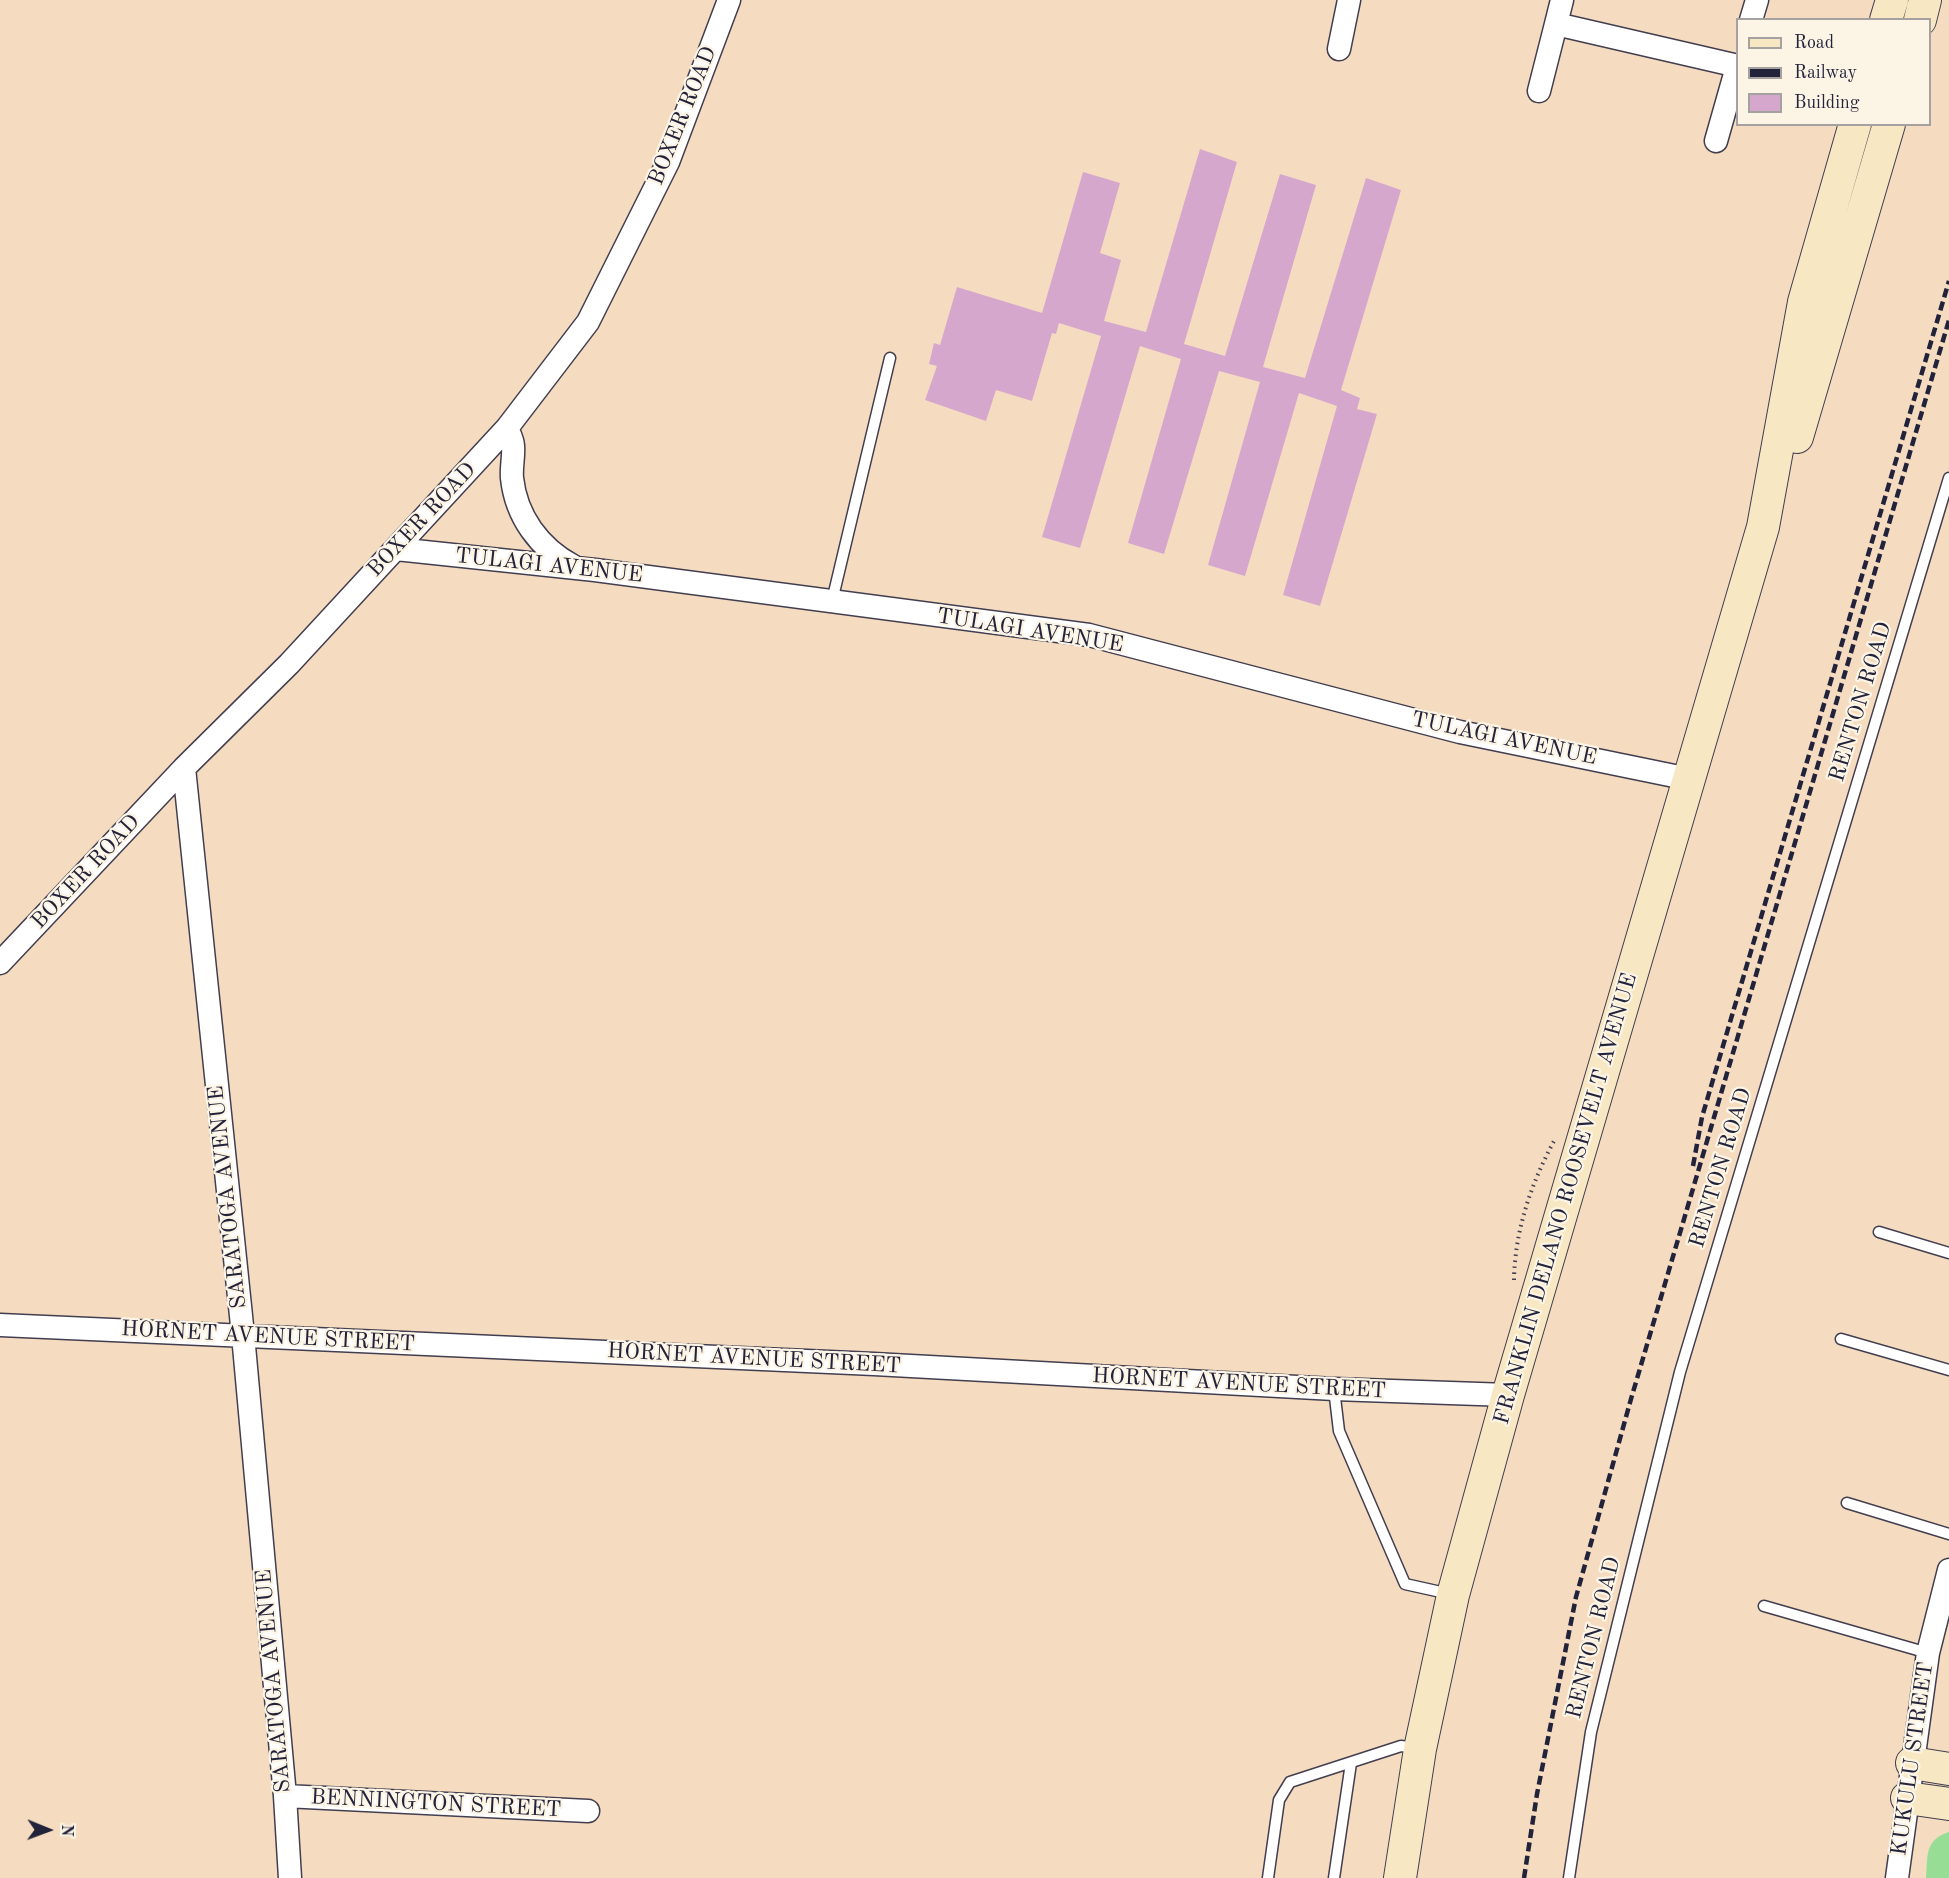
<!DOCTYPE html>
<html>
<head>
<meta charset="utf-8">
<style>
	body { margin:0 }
	#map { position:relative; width:1949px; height:1878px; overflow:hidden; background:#f5dcc0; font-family:"Old Standard TT",serif }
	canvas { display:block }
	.legend { position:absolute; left:1736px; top:18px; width:195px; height:108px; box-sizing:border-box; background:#fcf5e5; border:2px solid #a5a1a1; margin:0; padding:8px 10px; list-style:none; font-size:18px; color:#22223b }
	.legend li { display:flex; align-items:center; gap:12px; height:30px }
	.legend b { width:30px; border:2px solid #a5a1a1 }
	.north { position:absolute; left:18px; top:1800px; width:60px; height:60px; -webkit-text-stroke:4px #fcf5e5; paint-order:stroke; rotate:91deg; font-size:16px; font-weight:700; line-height:24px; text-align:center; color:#22223b }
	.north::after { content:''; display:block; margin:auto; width:21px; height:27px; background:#22223b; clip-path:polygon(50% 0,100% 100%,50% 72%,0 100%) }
</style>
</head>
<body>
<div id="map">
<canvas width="1949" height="1878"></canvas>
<ul class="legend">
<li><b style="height:8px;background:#f7e8c3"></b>Road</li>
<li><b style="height:8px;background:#22223b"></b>Railway</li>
<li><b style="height:16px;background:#d6a7cd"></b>Building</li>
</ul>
<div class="north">N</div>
</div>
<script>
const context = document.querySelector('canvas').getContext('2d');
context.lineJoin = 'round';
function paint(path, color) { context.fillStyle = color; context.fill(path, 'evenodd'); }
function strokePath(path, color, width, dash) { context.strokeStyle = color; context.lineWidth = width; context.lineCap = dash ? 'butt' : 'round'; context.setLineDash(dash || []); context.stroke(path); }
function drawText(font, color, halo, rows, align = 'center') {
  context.font = font + ' "Old Standard TT",serif'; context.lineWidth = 4.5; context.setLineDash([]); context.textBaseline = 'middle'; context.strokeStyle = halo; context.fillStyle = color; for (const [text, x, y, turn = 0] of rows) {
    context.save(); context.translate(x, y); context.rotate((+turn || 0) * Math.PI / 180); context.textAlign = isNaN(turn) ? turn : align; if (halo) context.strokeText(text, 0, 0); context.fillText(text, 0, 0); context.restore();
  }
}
paint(new Path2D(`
	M 1949,1832 L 1949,1878 L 1926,1878 C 1928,1856 1924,1840 1949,1832 Z`), '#98dd96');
paint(new Path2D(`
	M 1200,149 L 1237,162 L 1184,344 L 1225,356 L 1280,174 L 1316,185 L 1263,367 L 1305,378 L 1366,178 L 1401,190 L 1341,390 L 1360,398 L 1357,409 L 1377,414 L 1320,606 L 1283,595 L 1337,406 L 1299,393 L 1245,576 L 1208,565 L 1260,382 L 1219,371 L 1164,554 L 1128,543 L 1181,359 L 1140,346 L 1080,548 L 1042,537 L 1101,336 L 1059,323 L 1056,334 L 1052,333 L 1032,401 L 996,390 L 986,421 L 925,400 L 937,366 L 929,364 L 934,343 L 940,345 L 957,287 L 1042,313 L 1083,172 L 1120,183 L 1100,253 L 1121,260 L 1104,321 L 1146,332 Z`), '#d6a7cd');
const lane = new Path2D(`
	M 832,601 L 890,358
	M 1879,1232 L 1949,1253
	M 1841,1339 L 1949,1370
	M 1334,1389 L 1339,1431 L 1405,1584 L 1450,1594
	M 1847,1503 L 1949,1534
	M 1764,1606 L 1928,1653
	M 1268,1878 L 1279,1800 L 1290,1782 L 1401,1746 L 1417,1748
	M 1334,1878 L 1351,1763
	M 1569,1878 L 1591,1732 L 1680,1372 L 1949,478`);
const street = new Path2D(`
	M 1562,0 L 1556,24 L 1738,66
	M 1751,20 L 1757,0
	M 1339,49 L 1349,0
	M 1539,91 L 1556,24
	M 1716,141 L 1737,67
	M 507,428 C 509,433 513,440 513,446 C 514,456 511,467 512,478 C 516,516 539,548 573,566
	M 396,549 L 595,570 L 1089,635 L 1460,732 L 1689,779
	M 184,768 L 243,1335 L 285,1796 L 290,1878
	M 0,963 L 184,768 L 289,664 L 507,428 L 588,322 L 668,162 L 729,0
	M 0,1325 L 874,1364 L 1334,1389 L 1508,1395
	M 285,1796 L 588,1811
	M 1897,1878 L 1928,1653 L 1949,1570`);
const secondary = new Path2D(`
	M 1886,20 L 1892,0
	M 1920,20 L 1925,0
	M 1797,437 L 1889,124
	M 1912,1763 L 1949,1769
	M 1907,1798 L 1949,1804
	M 1400,1878 L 1420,1749 L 1453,1595 L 1508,1395 L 1763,527 L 1804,302 L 1855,124`);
strokePath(lane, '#423e4f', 13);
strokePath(street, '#423e4f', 25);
strokePath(secondary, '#423e4f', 34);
strokePath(new Path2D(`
	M 1514,1280 C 1515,1230 1531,1184 1554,1141`), '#423e4f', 4, [1.5, 4.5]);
strokePath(lane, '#fff', 10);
strokePath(street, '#fff', 22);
strokePath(secondary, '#f7e8c3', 32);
strokePath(new Path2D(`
	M 1693,1166 L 1702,1117 L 1949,281
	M 1524,1878 L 1537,1794 L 1576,1597 L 1631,1399 L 1949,320`), '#22223b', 4.5, [9, 4.5]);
drawText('22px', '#22223b', '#fcf5e5', [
	["BOXER ROAD",683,116,-68],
	["BOXER ROAD",422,520,-47],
	["TULAGI AVENUE",549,566,6],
	["TULAGI AVENUE",1030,631,9],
	["RENTON ROAD",1861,702,-73],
	["TULAGI AVENUE",1504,739,12],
	["BOXER ROAD",86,872,-47],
	["RENTON ROAD",1721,1168,-73],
	["SARATOGA AVENUE",228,1197,-96],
	["FRANKLIN DELANO ROOSEVELT AVENUE",1566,1199,-74],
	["HORNET AVENUE STREET",268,1337,3],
	["HORNET AVENUE STREET",754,1359,3],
	["HORNET AVENUE STREET",1239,1384,3],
	["RENTON ROAD",1594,1638,-76],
	["SARATOGA AVENUE",274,1681,-95],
	["KUKULU STREET",1913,1759,-82],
	["BENNINGTON STREET",436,1804,3]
]);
</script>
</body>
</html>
